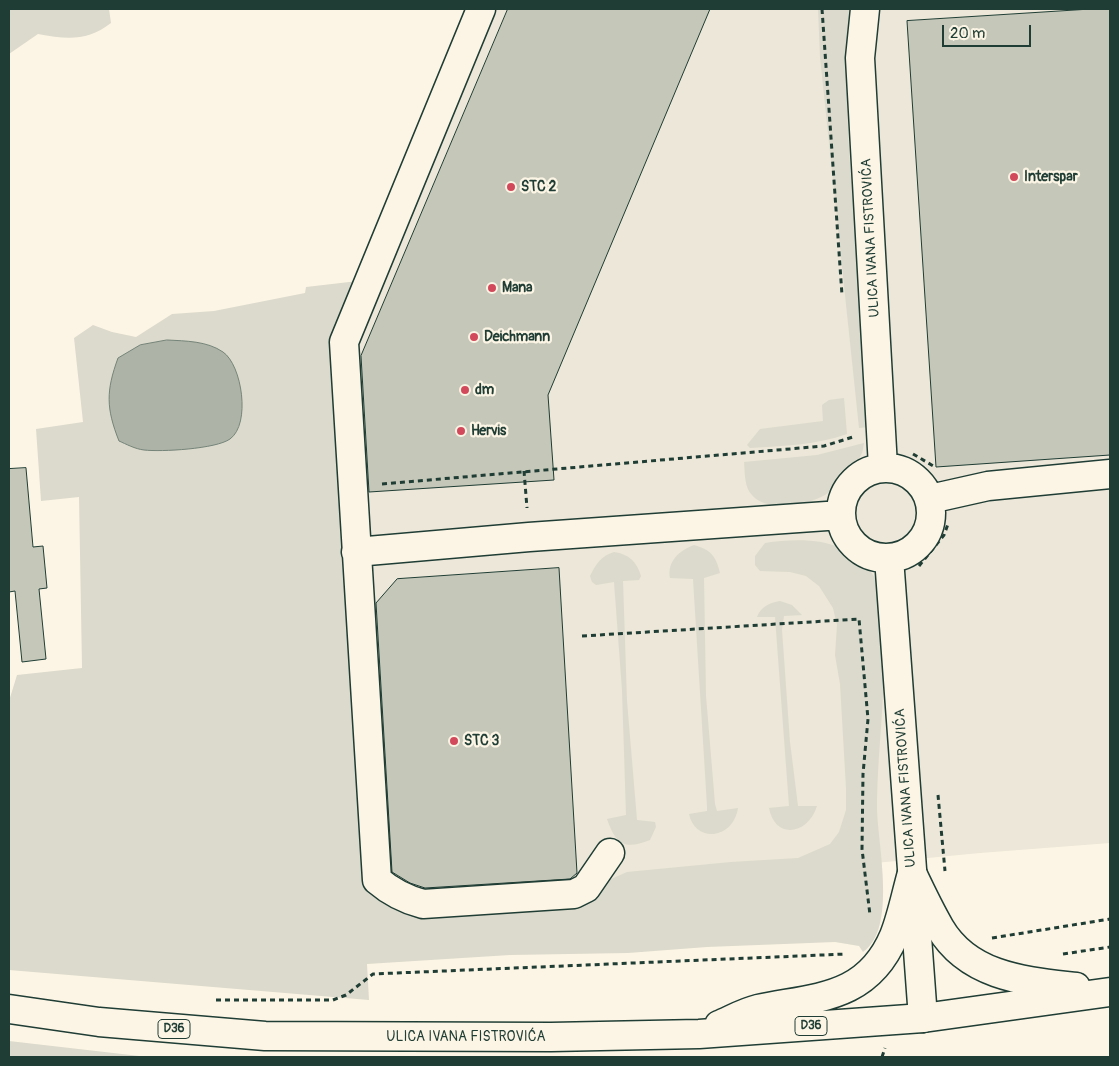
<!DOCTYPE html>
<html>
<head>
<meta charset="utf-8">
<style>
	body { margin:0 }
	#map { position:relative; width:1119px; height:1066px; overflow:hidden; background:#fcf5e5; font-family:Pangolin,sans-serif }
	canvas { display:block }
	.frame { position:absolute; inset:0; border:10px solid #1f3d34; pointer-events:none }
	.scale { position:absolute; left:942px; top:25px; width:89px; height:22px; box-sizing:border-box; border:2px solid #1f3d34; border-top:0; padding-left:6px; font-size:15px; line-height:18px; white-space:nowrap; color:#1f3d34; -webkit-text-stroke:4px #fcf5e5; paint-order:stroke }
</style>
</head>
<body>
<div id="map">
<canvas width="1119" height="1066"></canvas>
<div class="frame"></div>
<div class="scale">20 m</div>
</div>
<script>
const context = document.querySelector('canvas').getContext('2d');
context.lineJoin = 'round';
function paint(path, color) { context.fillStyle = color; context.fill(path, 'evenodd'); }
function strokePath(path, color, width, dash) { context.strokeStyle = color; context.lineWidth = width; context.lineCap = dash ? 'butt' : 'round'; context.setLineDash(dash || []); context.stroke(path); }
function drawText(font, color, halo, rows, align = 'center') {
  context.font = font + ' Pangolin,sans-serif'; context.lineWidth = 4.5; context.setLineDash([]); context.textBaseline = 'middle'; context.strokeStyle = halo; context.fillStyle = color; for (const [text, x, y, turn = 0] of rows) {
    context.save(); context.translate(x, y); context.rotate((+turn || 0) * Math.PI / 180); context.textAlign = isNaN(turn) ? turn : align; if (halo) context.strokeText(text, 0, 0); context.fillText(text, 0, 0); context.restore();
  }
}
paint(new Path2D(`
	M 469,9 L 1110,9 L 1110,843 L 980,853 L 371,911 L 346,567 L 358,281 Z`), '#ece7d8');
paint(new Path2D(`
	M 9,9 L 109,9 L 111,23 C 87,42 66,39 38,34 L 9,54 Z
	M 818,9 L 855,9 C 837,109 856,212 864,312 C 867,350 866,389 868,427 L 859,428 L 820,57 Z
	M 358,281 L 334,341 L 380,900 C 396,911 408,915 428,915 L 598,892 L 609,880 L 627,872 L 731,862 L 798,858 L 830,844 L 839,832 L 846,810 L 846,788 L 840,684 L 835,655 L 837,625 L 833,608 L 819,586 L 806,576 L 790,572 L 760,571 L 755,565 L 755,556 L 765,543 C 807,537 852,538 876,580 C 879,587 879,598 880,606 C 890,674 877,742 877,810 C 878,846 897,929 863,952 L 859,946 L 835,942 L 707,947 L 628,953 L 510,955 L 367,964 L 369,1000 L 9,970 L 9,701 L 17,675 L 82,668 L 79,497 L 41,501 L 36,429 L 83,422 L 74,338 L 93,325 L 112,332 L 136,337 L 172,314 L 214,311 L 305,293 L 306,287 Z
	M 844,398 L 847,434 C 816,445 783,446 750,448 L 747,445 L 760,429 L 823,421 L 822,405 L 829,400 Z
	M 864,443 C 863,447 863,452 861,455 C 857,463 833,490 825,495 C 808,505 765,512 752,495 C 744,487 745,472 744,462 L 817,455 Z
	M 694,545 C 711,550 716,556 720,573 L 704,578 L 706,696 L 715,804 L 717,811 L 738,808 C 733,840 695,843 689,814 L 707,811 L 707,806 L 693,579 L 670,578 C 667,561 680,550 694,545 Z
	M 614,552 C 629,554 637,562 641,576 L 639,580 L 623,581 L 627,701 L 637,820 L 655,822 L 656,827 L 650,840 C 625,850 616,845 607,819 L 626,815 L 622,690 L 614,582 L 596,585 L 592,582 L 590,576 C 596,564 601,556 614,552 Z
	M 780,601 L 792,605 L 802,615 L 784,616 L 782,630 L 790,742 L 798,806 L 817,806 C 808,835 775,840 769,808 L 789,806 L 775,617 L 757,617 C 761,606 770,603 780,601 Z
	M 9,1041 L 148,1057 L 9,1057 Z`), '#dcdacc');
const water = new Path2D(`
	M 167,340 C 186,341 207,341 223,352 C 242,365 251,424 230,439 C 216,449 161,452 144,450 C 135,449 126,444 119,441 C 106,408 106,391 118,358 L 140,345 Z`);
paint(water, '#aeb3a7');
strokePath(water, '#758479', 1);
const building = new Path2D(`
	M 508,9 L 710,9 L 548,395 L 554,480 L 369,492 L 361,356 Z
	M 1091,9 L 1110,9 L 1110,455 L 936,467 L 907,21 Z
	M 26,468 L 33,547 L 43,546 L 47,588 L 39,589 L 46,659 L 22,662 L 15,591 L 9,592 L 9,469 Z
	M 559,568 L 577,873 L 570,879 L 425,888 L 410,883 L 392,872 L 376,603 L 397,579 Z`);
paint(building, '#c5c7b9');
strokePath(building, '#1f3d34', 1);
const minor = new Path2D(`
	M 481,9 L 344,342 L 377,880 C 391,892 404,899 423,904 L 574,894 L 586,888 L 610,853
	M 865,9 L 860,58 L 883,467
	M841 513a45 45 0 1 1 90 0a45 45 0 1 1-90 0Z
	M 930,499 L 988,486 L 1110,474
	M 356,552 L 529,537 L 841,515
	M 889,558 L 923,1018`);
const major = new Path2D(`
	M 912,873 C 921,892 930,911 940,928 C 969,977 1025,981 1076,987
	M 9,1009 L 99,1022 L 265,1036 L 551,1037 L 699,1034 L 923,1018 L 1110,992
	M 719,1025 C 731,1020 745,1012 758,1009 C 815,997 867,1000 894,936 C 902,916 906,894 912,873`);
strokePath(minor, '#1f3d34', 31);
strokePath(major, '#1f3d34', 31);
strokePath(new Path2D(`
	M 822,9 L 842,295
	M 913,454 L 935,467
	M 524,471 L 527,508
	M 382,484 L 824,446 L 853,437
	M 919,566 L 944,535 L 948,524
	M 582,636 L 859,619 L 868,719 L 863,774 L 862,849 L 870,915
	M 938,795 L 945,871
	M 992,938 L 1110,919
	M 1063,954 L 1110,947
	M 216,1000 L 333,1000 L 346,995 L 373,974 L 846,954
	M 882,1057 L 885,1048`), '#1f3d34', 3, [5, 4]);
strokePath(minor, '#fcf5e5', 28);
strokePath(major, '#fcf5e5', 28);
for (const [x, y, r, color] of [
	[1014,177,5,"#d1495b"],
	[511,187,5,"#d1495b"],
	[492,288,5,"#d1495b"],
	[474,337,5,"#d1495b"],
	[465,390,5,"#d1495b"],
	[461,431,5,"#d1495b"],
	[454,741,5,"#d1495b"]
]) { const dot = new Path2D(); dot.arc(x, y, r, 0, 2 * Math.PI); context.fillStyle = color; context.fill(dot); strokePath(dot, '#fcf5e5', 2); }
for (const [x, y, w] of [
	[811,1026,32],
	[174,1029,32]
]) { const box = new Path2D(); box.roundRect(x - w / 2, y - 9.5, w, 19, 4); context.fillStyle = '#fcf5e5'; context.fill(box); strokePath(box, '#1f3d34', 1); }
drawText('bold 12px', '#1f3d34', null, [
	["D36",811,1026],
	["D36",174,1029]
]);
drawText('bold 14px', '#1f3d34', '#fcf5e5', [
	["Interspar",1024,177],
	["STC 2",521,187],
	["Mana",502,288],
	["Deichmann",484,337],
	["dm",475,390],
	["Hervis",471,431],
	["STC 3",464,741]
], 'left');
drawText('14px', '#1f3d34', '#fcf5e5', [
	["ULICA IVANA FISTROVIĆA",871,238,-93],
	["ULICA IVANA FISTROVIĆA",906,788,-94],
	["ULICA IVANA FISTROVIĆA",466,1037]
]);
</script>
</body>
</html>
